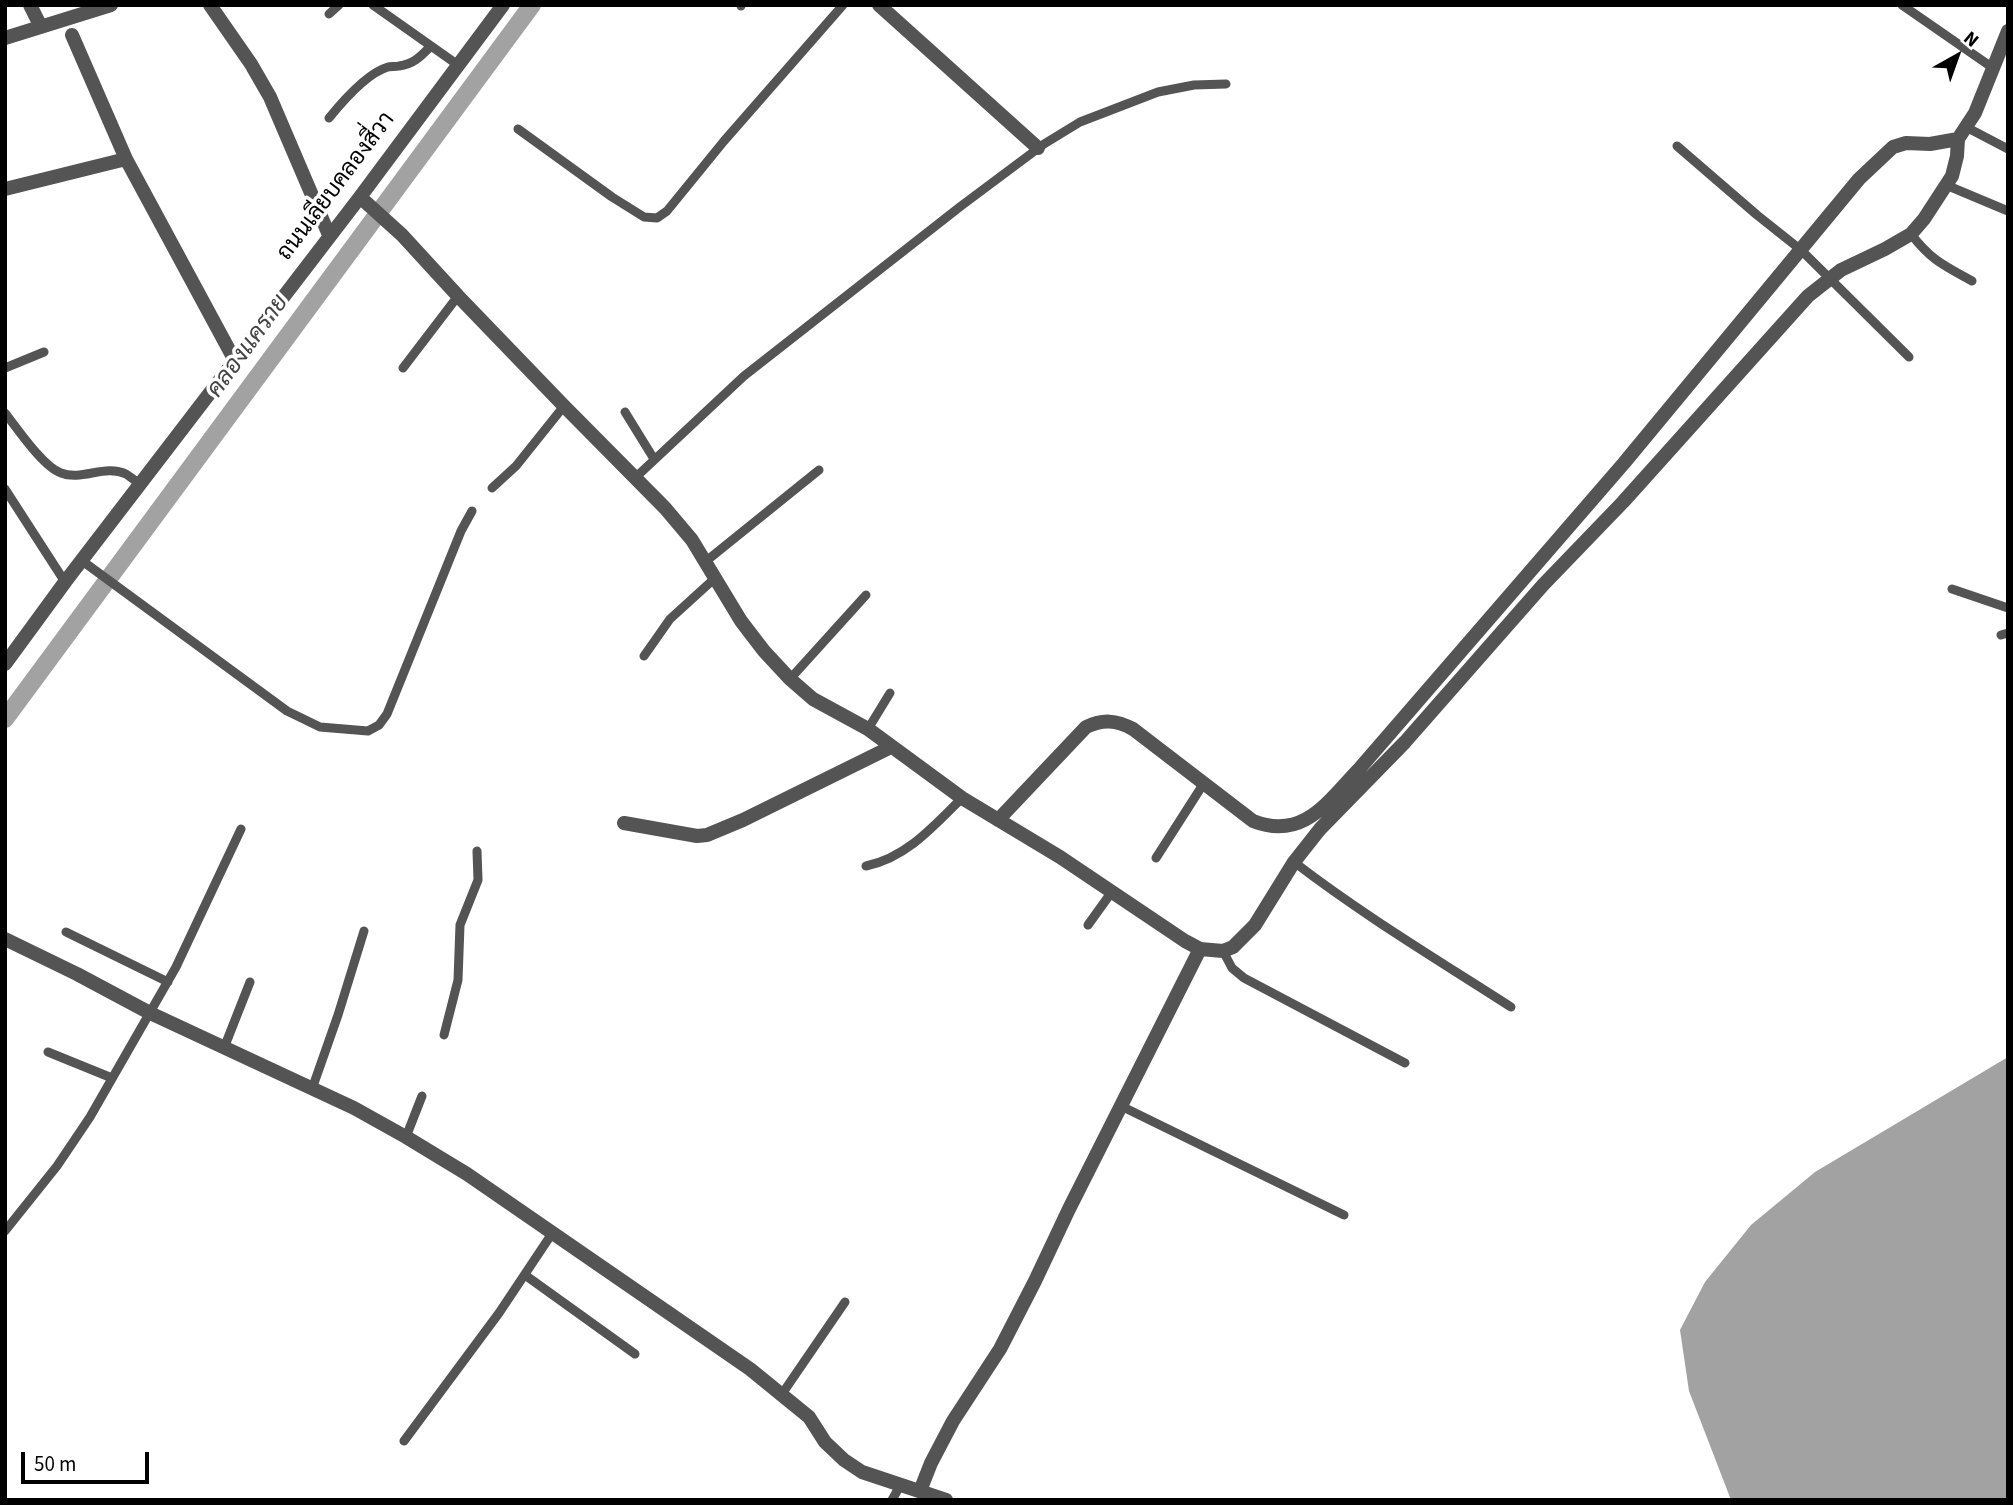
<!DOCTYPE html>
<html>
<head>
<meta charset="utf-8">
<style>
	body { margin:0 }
	#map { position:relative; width:2013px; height:1505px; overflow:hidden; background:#fff; font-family:"Source Sans 3",sans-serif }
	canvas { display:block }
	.frame { position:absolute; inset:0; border:7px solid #000; pointer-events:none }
	.north { position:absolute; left:1922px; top:21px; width:70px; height:70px; -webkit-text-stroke:5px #fff; paint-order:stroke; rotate:40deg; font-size:19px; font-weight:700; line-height:28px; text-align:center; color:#000 }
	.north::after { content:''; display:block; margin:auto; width:24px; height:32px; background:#000; clip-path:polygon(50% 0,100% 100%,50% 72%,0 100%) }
	.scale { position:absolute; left:21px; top:1452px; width:128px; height:32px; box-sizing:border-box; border:4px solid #000; border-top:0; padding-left:9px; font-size:21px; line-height:24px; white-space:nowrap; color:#000; -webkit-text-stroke:5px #fff; paint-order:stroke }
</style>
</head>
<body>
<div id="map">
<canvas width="2013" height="1505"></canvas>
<div class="frame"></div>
<div class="north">N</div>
<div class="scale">50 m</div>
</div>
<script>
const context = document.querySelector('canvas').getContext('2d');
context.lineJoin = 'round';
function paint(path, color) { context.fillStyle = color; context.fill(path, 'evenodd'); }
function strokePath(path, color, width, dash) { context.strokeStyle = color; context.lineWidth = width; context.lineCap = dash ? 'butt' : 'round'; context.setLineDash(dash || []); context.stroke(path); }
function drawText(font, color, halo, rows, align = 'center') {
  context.font = font + ' "Source Sans 3",Sarabun,sans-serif'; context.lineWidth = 7; context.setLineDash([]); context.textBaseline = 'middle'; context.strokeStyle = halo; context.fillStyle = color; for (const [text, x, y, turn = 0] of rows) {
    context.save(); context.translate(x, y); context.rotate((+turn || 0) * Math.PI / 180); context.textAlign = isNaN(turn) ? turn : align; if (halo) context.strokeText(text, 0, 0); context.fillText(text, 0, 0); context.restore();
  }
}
paint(new Path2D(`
	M 2008,1057 L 2008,1500 L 1731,1500 L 1689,1391 L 1680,1330 L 1705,1282 L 1751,1225 L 1815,1172 Z`), '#a2a2a2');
strokePath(new Path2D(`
	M 5,719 L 532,5`), '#a2a2a2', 18);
strokePath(new Path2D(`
	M 373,5 L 458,65
	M 1902,5 L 1993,68
	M 741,6 L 741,5
	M 329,14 L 339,5
	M 329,118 C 342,102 367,73 388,67 C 391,66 395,67 399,66 C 414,64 421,56 431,46
	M 1966,127 L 2008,149
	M 518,129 L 612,197 L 644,217 L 657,218 L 667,211 L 724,141 L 843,5
	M 1677,146 L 1757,215 L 1801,250 L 1909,357
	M 1946,185 L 2008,211
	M 1911,234 C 1931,260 1943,265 1972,281
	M 5,368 L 44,352
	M 403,368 L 458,296
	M 625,412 L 654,459
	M 5,413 C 17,428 43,467 61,473 C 82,481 105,464 126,474 C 131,477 135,481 140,483
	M 636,477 L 744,376 L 961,206 L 1044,144 L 1080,122 L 1158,92 L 1194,85 L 1226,84
	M 492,488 L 516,466 L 564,406
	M 5,489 L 65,582
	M 81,560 L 287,711 L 320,727 L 368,731 L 379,725 L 387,714 L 461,531 L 472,511
	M 705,562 L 819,470
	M 1952,589 L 2008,608
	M 2001,635 L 2008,633
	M 644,656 L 670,619 L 714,579
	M 790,679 L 866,595
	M 868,729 L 890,693
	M 1156,858 L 1204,783
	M 1294,862 C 1363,915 1438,960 1511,1007
	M 866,866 C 906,858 934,826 962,798
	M 1088,925 L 1111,893
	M 66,932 L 168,982
	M 1223,951 L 1232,968 L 1244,978 L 1405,1063
	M 444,1035 L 458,980 L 460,925 L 478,880 L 477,851
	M 224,1048 L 250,982
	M 48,1052 L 112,1078
	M 312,1089 L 338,1015 L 364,931
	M 1121,1106 L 1344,1215
	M 406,1137 L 422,1096
	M 5,1231 L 57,1166 L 90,1117 L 176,967 L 241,829
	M 525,1275 L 635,1354
	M 782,1394 L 845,1302
	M 404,1441 L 499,1313 L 553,1232
	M 892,1500 L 901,1484`), '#545454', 9);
strokePath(new Path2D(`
	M 30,5 L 41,27
	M 210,5 L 251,64 L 270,97 L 329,235
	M 879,5 L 1038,148
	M 72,35 L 126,159 L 234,359
	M 5,38 L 111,5
	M 5,189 L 126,159
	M 360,197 L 402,235 L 458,296 L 564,406 L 665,508 L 692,540 L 741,621 L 764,651 L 790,679 L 813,699 L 868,729 L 962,798 L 1060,857 L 1185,941 L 1200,949 L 1223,951 L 1233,947 L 1255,925 L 1294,862 L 1320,829 L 1405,742 L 1543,585 L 1623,502 L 1808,296 L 1841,270 L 1885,249 L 1911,234 L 1924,219 L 1952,176 L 1957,156 L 1958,139
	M 5,664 L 65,582 L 360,197 L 503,5
	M 998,820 L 1086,727 C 1103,719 1116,720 1133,729 L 1253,821 C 1304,841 1328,801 1360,768 L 1624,463 L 1859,179 L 1893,147 L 1906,143 L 1930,144 L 1958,139 L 1975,113 L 2008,31
	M 624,823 L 697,836 L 707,835 L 743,820 L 891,747
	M 5,939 L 77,974 L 150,1013 L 354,1108 L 406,1137 L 467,1174 L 750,1369 L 809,1417 L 825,1442 L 844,1460 L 862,1472 L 946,1500
	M 920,1491 L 931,1463 L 953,1421 L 1000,1349 L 1035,1281 L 1069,1209 L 1200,949`), '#545454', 14);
drawText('23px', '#000', '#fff', [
	["ถนนเลียบคลองสี่วา",337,187,-53]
]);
drawText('italic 24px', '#434343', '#fff', [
	["คลองเเคราย",249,347,-54]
]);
</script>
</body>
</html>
